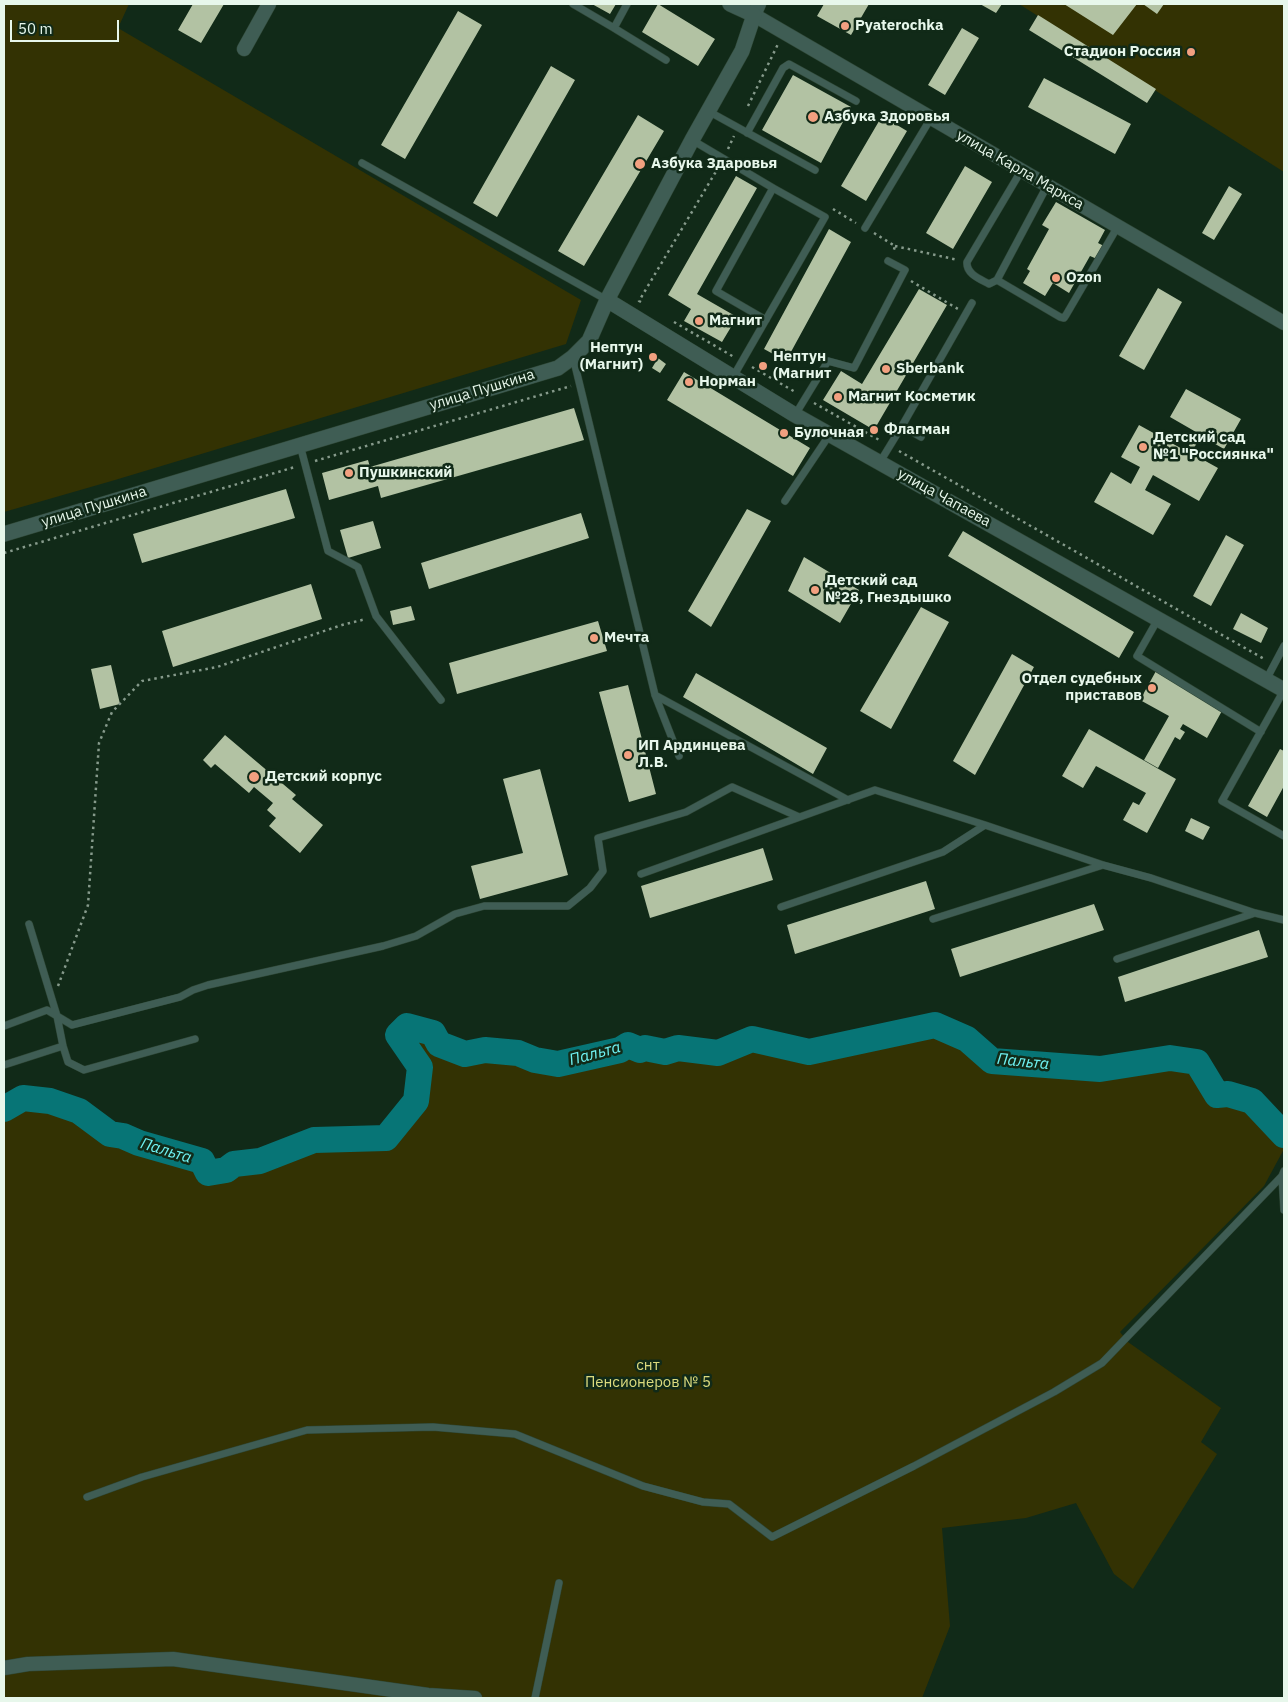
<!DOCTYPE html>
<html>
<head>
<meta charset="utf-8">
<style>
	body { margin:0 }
	#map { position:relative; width:1288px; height:1702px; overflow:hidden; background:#112a18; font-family:"IBM Plex Sans",sans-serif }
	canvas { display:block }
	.frame { position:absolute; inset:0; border:5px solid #e7f7eb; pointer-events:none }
	.scale { position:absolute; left:10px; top:20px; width:109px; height:22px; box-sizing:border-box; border:2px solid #e7f7eb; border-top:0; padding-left:6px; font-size:15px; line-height:18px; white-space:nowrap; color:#e7f7eb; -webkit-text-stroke:4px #112a18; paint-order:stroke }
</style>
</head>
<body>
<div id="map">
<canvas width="1288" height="1702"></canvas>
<div class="frame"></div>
<div class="scale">50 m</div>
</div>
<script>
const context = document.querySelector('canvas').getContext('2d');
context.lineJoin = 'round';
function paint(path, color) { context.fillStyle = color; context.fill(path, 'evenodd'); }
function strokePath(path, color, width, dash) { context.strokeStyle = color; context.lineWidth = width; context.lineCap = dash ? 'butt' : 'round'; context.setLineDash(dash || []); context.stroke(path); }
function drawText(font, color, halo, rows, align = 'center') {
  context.font = font + ' "IBM Plex Sans",sans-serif'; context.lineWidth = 5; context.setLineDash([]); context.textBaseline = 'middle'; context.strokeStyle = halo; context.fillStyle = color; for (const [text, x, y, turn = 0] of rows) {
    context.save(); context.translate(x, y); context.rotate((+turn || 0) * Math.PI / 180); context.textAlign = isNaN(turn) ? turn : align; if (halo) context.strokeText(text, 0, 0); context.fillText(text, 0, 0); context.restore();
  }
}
paint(new Path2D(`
	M 4,4 L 129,4 L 118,28 L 581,300 L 566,344 L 115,480 L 4,512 Z
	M 1019,4 L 1284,4 L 1284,172 Z
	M 935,1025 L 967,1039 L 992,1061 L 1100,1069 L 1170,1058 L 1197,1062 L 1217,1095 L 1228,1094 L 1252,1101 L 1284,1135 L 1284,1149 L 1264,1186 L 1120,1332 L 1128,1342 L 1221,1408 L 1201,1442 L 1217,1454 L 1133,1589 L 1114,1574 L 1076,1503 L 1026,1518 L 942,1528 L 950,1626 L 922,1698 L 4,1698 L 4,1109 L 23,1098 L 50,1101 L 79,1111 L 110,1134 L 123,1136 L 139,1143 L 202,1161 L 209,1173 L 226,1170 L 234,1164 L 261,1161 L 314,1140 L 386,1138 L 416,1101 L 419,1067 L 398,1035 L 407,1026 L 433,1033 L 439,1044 L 465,1054 L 485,1050 L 518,1053 L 535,1060 L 558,1064 L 620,1050 L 628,1045 L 640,1050 L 645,1048 L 665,1052 L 678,1048 L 718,1053 L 752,1039 L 809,1052 Z`), '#333203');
strokePath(new Path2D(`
	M 4,1109 L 23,1098 L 50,1101 L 79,1111 L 110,1134 L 123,1136 L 139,1143 L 202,1161 L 208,1173 L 226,1170 L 234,1164 L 260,1161 L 314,1140 L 386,1138 L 416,1101 L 420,1067 L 398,1035 L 407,1026 L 433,1033 L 439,1044 L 465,1054 L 485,1050 L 518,1053 L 535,1060 L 558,1064 L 620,1050 L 628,1045 L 640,1050 L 645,1048 L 665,1052 L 678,1048 L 718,1053 L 752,1039 L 809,1052 L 935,1025 L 967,1039 L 992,1061 L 1100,1069 L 1170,1058 L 1197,1062 L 1217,1095 L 1228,1094 L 1252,1101 L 1284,1135`), '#077576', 26);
paint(new Path2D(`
	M 193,4 L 224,4 L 201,43 L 178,30 Z
	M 592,4 L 616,4 L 610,14 Z
	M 658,4 L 715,39 L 698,66 L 642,32 Z
	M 824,4 L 869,4 L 851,35 L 817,16 Z
	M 980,4 L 1002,4 L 996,13 Z
	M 1064,4 L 1137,4 L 1113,35 Z
	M 1143,4 L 1164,4 L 1157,14 Z
	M 458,11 L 482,25 L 405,159 L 381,145 Z
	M 1038,15 L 1156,89 L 1147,103 L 1029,30 Z
	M 962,28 L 979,38 L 945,95 L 928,85 Z
	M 551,66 L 575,80 L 497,217 L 473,203 Z
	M 793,75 L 851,107 L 821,163 L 762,130 Z
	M 1044,78 L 1131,124 L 1115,154 L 1028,107 Z
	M 638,115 L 664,131 L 584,266 L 558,251 Z
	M 882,116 L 907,131 L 866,201 L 841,186 Z
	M 965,166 L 992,182 L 953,249 L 926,233 Z
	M 736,176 L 757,188 L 697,294 L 737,317 L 722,342 L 684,321 L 691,309 L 668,295 Z
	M 1229,186 L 1242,194 L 1214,240 L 1202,233 Z
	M 1056,202 L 1105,230 L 1098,243 L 1104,246 L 1097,259 L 1090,256 L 1069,293 L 1053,283 L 1045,296 L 1023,283 L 1030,271 L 1027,269 L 1049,229 L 1042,225 Z
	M 829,229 L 851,242 L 786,361 L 764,349 Z
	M 1158,288 L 1182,302 L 1144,370 L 1119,356 Z
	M 919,289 L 947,305 L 874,430 L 823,400 L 841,371 L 862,384 Z
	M 658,358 L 666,364 L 660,373 L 652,368 Z
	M 684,372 L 810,448 L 793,476 L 667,400 Z
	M 1186,389 L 1241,419 L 1224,449 L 1201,436 L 1191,453 L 1218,468 L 1199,501 L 1153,475 L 1145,490 L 1171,504 L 1153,535 L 1094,502 L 1111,472 L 1131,484 L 1140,467 L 1121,457 L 1139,425 L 1186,451 L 1196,432 L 1170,417 Z
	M 574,408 L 584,440 L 381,498 L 378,486 L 329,500 L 322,473 L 368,460 L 370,467 Z
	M 286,489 L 295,518 L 142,563 L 133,534 Z
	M 747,509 L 771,521 L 711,627 L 688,611 Z
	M 581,513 L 589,538 L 429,589 L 421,563 Z
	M 373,521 L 381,548 L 348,558 L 340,530 Z
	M 963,531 L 1134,632 L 1119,658 L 948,556 Z
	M 1226,535 L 1244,545 L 1211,606 L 1193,596 Z
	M 804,557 L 859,590 L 840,623 L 788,591 Z
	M 311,584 L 322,619 L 173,667 L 162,631 Z
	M 411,606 L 415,620 L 393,625 L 390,611 Z
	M 921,607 L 949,622 L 891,729 L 860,711 Z
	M 1241,613 L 1268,628 L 1261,643 L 1233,629 Z
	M 598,621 L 607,651 L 457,694 L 449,663 Z
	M 1012,654 L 1034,667 L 975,775 L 953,761 Z
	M 111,665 L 120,704 L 100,709 L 91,669 Z
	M 1156,671 L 1223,709 L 1207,738 L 1183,724 L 1180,729 L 1185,732 L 1180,740 L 1175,737 L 1158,768 L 1144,760 L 1169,716 L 1140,700 Z
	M 696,673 L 827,748 L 813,774 L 683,697 Z
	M 628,685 L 656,794 L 629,802 L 599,692 Z
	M 1089,729 L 1176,779 L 1147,833 L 1123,820 L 1133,802 L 1139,805 L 1146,793 L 1096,766 L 1083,788 L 1062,776 Z
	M 225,735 L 296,795 L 292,799 L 323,825 L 300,853 L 269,826 L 276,818 L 267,810 L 273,803 L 254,787 L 249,793 L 215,764 L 211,768 L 203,760 Z
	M 1280,749 L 1284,751 L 1284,786 L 1267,817 L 1248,806 Z
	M 540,769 L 568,875 L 480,899 L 471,866 L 523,853 L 503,779 Z
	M 1191,818 L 1210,827 L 1203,840 L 1185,831 Z
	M 763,848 L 773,880 L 650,918 L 641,886 Z
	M 926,881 L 935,909 L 795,954 L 787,925 Z
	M 1094,904 L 1104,930 L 960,977 L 951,949 Z
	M 1259,930 L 1268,957 L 1125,1002 L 1118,977 Z`), '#b2c2a3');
const service = new Path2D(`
	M 573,4 L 614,28
	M 627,4 L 614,28 L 666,60
	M 708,111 L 815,170
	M 747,133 L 783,68 L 789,64 L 856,101
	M 692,140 L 773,188
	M 362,163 L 607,300
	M 1047,186 L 997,280 L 1060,317 L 1064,318 L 1066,315 L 1118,226
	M 865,228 L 931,118
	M 997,280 L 989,284 C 980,279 966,274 967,262 L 1021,171
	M 573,357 L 655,695 L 679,756
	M 733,377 L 825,217 L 773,188 L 716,291 L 766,320
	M 795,415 L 828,361 L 854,368 L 905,270 L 888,261
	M 902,426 L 972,303
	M 300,445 L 328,551 L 358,567 L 376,616 L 441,700
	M 880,462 L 902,426 L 921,437
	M 785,501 L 830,434
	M 1158,619 L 1137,656 L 1261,732
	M 1266,680 L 1284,646
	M 1284,690 L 1222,801 L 1284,836
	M 655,695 L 848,800
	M 641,874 L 875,790 L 985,825
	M 781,907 L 943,852 L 985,825 L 1103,865
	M 933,919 L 1103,865 L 1151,878 L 1255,913
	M 29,924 L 57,1016 L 63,1046 L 68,1062 L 84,1070 L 195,1039
	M 1117,959 L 1255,913 L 1284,920
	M 4,1026 L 47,1010 L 72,1025 L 180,997 L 193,990 L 208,985 L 383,946 L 416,936 L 455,914 L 484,906 L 568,906 L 590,888 L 603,871 L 598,838 L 686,812 L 732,787 L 799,817
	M 4,1065 L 63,1046
	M 1282,1176 L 1284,1210
	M 87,1497 L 142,1477 L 307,1430 L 433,1427 L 515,1434 L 643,1486 L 703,1502 L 729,1504 L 772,1537 L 914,1466 L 1054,1392 L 1102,1363 L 1282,1176 L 1284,1171
	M 535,1698 L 559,1583`);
const minor = new Path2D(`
	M 759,4 L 754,15 L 1284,323
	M 244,49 L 269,4
	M 4,1668 L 28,1664 L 173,1659 L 428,1695 L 475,1698`);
const tertiary = new Path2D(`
	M 607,300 L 795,415 L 1284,690
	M 4,534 L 558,368 L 573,357 L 589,341 L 607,300 L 625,266 L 692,140 L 742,51 L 754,15 L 730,4`);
strokePath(service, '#2f4736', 8);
strokePath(minor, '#2f4736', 15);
strokePath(tertiary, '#2f4736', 16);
strokePath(new Path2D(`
	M 748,106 L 778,44
	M 728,149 L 734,136
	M 833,209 L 856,223
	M 874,233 L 895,246 L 893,253
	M 895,246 L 958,260
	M 911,281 L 958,309
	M 641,302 L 639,301 L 718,168
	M 674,322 L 734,357
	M 752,367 L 797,393
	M 814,403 L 881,441
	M 899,451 L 1266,660
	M 315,461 L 571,386
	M 4,553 L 295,467
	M 58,986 L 88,905 L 99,743 L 112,712 L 142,681 L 217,667 L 342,625 L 366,619`), '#869a8b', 2.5, [2.5, 4]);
strokePath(service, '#3f5d54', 7);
strokePath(minor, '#3f5d54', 14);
strokePath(tertiary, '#3f5d54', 15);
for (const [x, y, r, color] of [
	[845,26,5,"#f2a080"],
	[1191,52,5,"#f2a080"],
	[813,117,6,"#f2a080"],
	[640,164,6,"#f2a080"],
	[1056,278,5,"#f2a080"],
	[699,321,5,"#f2a080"],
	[653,357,5,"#f2a080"],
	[763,366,5,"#f2a080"],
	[886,369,5,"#f2a080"],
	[689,382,5,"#f2a080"],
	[838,397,5,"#f2a080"],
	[874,430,5,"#f2a080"],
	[784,433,5,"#f2a080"],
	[1143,447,5,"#f2a080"],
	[349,473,5,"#f2a080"],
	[815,590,5,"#f2a080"],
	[594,638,5,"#f2a080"],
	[1152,688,5,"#f2a080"],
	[628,755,5,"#f2a080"],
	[254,777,6,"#f2a080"]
]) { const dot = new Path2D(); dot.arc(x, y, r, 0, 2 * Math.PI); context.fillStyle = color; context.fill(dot); strokePath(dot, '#112a18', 2); }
drawText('bold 15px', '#e7f7eb', '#112a18', [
	["Pyaterochka",855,26],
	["Стадион Россия",1181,52,"right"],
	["Азбука Здоровья",824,117],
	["Азбука Здаровья",651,164],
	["Ozon",1066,278],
	["Магнит",709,321],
	["Нептун",643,348,"right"],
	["(Магнит)",643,365,"right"],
	["Нептун",773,357],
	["(Магнит",773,374],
	["Sberbank",896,369],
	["Норман",699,382],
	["Магнит Косметик",848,397],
	["Флагман",884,430],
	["Булочная",794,433],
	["Детский сад",1153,438],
	["№1 \"Россиянка\"",1153,455],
	["Пушкинский",359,473],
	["Детский сад",825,581],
	["№28, Гнездышко",825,598],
	["Мечта",604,638],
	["Отдел судебных",1142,679,"right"],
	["приставов",1142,696,"right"],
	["ИП Ардинцева",638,746],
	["Л.В.",638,763],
	["Детский корпус",265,777]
], 'left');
drawText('15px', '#e7f7eb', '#112a18', [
	["улица Карла Маркса",1020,170,30],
	["улица Пушкина",482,390,-17],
	["улица Чапаева",944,498,29],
	["улица Пушкина",94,507,-17]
]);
drawText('15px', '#dcdb7e', '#112a18', [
	["снт",648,1366],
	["Пенсионеров № 5",648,1383]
]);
drawText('italic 16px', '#6ff2f3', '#112a18', [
	["Пальта",595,1054,-15],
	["Пальта",1023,1062,6],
	["Пальта",166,1151,17]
]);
</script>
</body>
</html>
